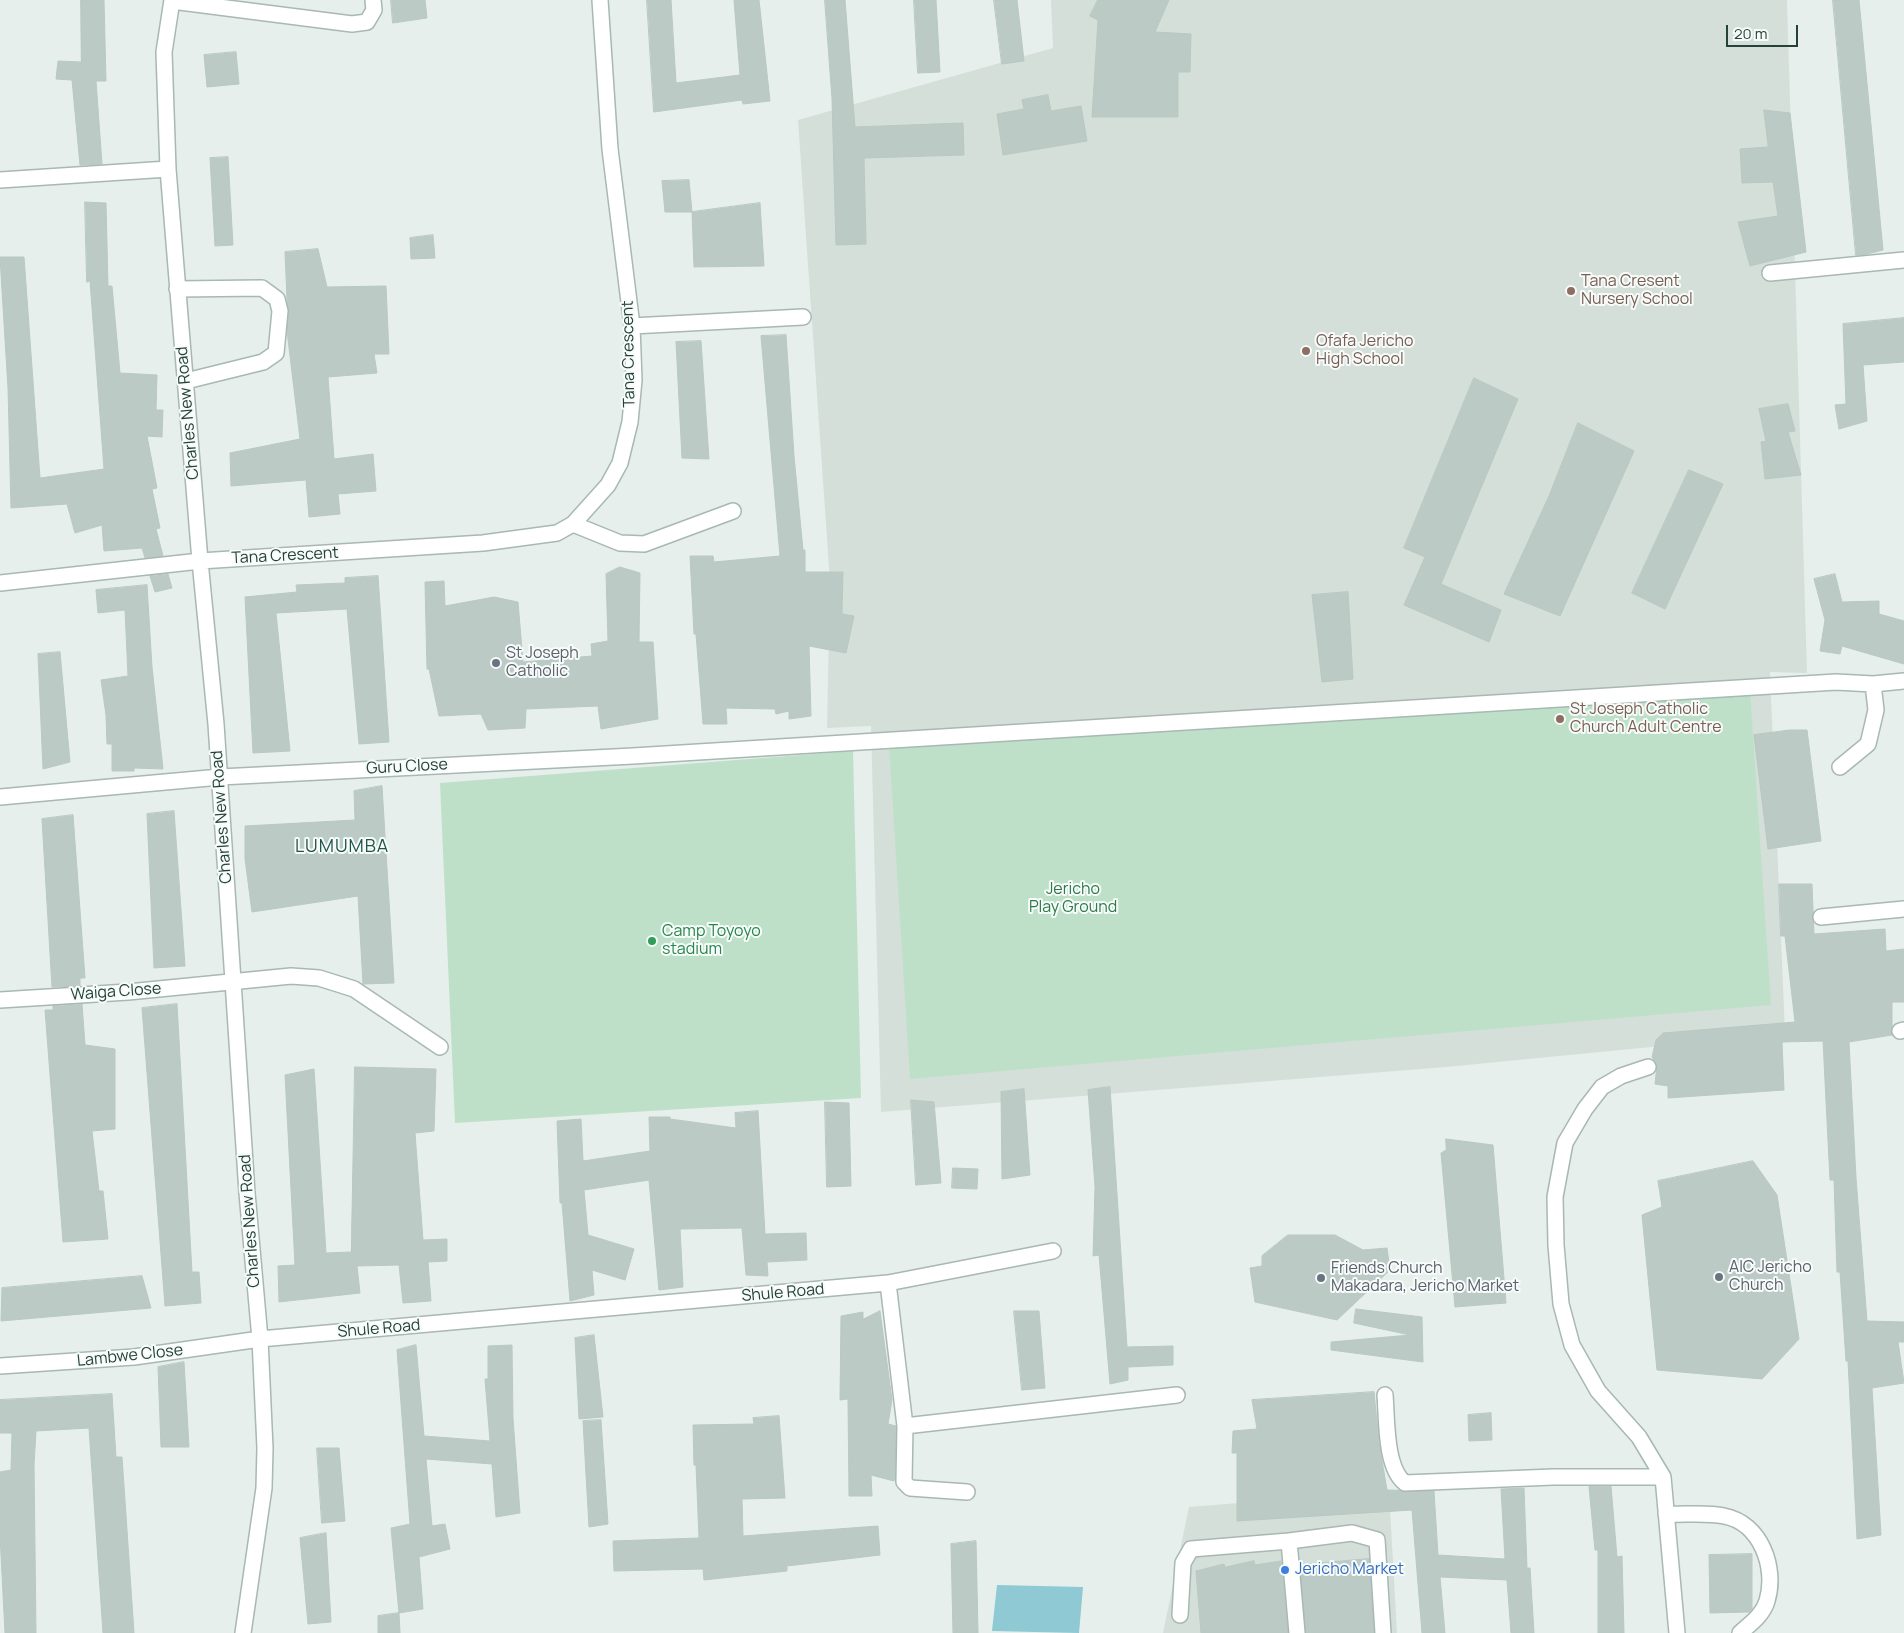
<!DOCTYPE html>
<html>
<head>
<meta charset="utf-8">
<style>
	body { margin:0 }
	#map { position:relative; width:1904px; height:1633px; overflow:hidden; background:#e6efeb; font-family:Manrope,sans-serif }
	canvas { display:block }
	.scale { position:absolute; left:1726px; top:25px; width:72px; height:22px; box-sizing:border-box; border:2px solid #24423a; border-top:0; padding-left:6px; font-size:15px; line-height:18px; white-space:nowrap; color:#24423a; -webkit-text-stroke:4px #f7fbf9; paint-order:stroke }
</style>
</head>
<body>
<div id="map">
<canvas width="1904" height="1633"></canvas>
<div class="scale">20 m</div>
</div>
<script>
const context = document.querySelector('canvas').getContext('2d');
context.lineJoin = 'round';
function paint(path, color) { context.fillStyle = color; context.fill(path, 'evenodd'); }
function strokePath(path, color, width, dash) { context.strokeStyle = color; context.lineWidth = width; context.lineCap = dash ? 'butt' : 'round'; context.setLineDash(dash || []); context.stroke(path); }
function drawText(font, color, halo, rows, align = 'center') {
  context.font = font + ' Manrope,sans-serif'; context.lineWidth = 4; context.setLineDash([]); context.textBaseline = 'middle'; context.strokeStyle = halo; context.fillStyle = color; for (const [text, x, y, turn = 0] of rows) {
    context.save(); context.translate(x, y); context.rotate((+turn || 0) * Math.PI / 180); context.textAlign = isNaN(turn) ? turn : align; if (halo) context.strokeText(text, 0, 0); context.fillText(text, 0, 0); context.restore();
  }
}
paint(new Path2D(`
	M 1051,0 L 1787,0 L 1807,673 L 1770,672 L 1785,1034 L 1446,1067 L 881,1112 L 871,726 L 827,728 L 830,582 L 798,120 L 1053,48 Z
	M 1389,1491 L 1397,1633 L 1163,1633 L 1189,1507 Z`), '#d4dfda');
paint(new Path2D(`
	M 1750,690 L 1771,1005 L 910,1079 L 889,745 Z
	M 853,751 L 861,1098 L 455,1123 L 440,783 Z`), '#bfe0c8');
paint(new Path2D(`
	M 997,1585 L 1083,1587 L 1079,1633 L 992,1631 Z`), '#8ec9d4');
const building = new Path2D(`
	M 81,0 L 104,0 L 106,81 L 96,81 L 102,164 L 80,165 L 72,80 L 56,79 L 58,61 L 81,62 Z
	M 391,0 L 425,0 L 427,18 L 393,23 Z
	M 647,0 L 671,0 L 676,83 L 740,75 L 734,0 L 759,0 L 770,101 L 743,104 L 742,100 L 654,112 Z
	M 825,0 L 845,0 L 855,127 L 963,123 L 964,155 L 864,158 L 866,244 L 836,245 L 832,99 Z
	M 914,0 L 936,0 L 940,72 L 918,73 Z
	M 994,0 L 1017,0 L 1024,61 L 1002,64 Z
	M 1098,0 L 1169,0 L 1155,32 L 1191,34 L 1190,72 L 1178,72 L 1178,117 L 1092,117 L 1098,20 L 1090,16 Z
	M 1833,0 L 1859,0 L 1883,250 L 1863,255 L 1856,255 Z
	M 236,52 L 239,84 L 207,87 L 204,55 Z
	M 1048,95 L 1051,111 L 1081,106 L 1087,141 L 1003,155 L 997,114 L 1024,109 L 1022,100 Z
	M 1764,110 L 1790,113 L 1806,252 L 1750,266 L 1738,222 L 1778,216 L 1773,182 L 1742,183 L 1740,149 L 1768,147 Z
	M 228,157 L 233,245 L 215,246 L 210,158 Z
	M 689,180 L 692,212 L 665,212 L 662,181 Z
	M 85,202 L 106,203 L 108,286 L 112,286 L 120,373 L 157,375 L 156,410 L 163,410 L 162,437 L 147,436 L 157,488 L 152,489 L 160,528 L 156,529 L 163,556 L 145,558 L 142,548 L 104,551 L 102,525 L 75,533 L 67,504 L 11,508 L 8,388 L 0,257 L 24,257 L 40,478 L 104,469 L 90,281 L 87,282 Z
	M 760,203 L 764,266 L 694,267 L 692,212 Z
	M 433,235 L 435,258 L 411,259 L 410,238 Z
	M 318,249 L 327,287 L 386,286 L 389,354 L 374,354 L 377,373 L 328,377 L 334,459 L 373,454 L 376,491 L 338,494 L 340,514 L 309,517 L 306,480 L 231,486 L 230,453 L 300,439 L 287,331 L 289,312 L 287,299 L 285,252 Z
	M 1904,318 L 1904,362 L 1863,365 L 1867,421 L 1839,429 L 1835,405 L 1846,404 L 1843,324 Z
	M 786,335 L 794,456 L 803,550 L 805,550 L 805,572 L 843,572 L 842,614 L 854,616 L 846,653 L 809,646 L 811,716 L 789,719 L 789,711 L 776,714 L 775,709 L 726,708 L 727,724 L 703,724 L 696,634 L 694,634 L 690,556 L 713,556 L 714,562 L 780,556 L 761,336 Z
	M 701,341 L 709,459 L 682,458 L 676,342 Z
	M 1474,378 L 1518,399 L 1441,584 L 1501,610 L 1489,642 L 1404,605 L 1425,557 L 1404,548 Z
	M 1788,404 L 1795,431 L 1788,432 L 1801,475 L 1765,479 L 1761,442 L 1766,441 L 1759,409 Z
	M 1578,423 L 1634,451 L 1560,616 L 1504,594 L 1549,496 Z
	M 1689,470 L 1723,484 L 1665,609 L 1632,593 Z
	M 620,567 L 640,573 L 639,642 L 653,642 L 658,719 L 601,729 L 598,706 L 526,709 L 525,728 L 488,730 L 481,714 L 439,716 L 429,669 L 427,669 L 425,582 L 444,581 L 445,606 L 494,597 L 518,602 L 523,662 L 592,656 L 591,644 L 608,641 L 606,574 Z
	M 168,574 L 172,588 L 155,592 L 150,576 Z
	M 1835,574 L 1842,602 L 1879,601 L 1879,614 L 1904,621 L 1904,664 L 1842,646 L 1840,654 L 1820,651 L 1825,620 L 1814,579 Z
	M 378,576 L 389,742 L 359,744 L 347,609 L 276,613 L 290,751 L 253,753 L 245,597 L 297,592 L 296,585 L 345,583 L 345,578 Z
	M 147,585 L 152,667 L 163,769 L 134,768 L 134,771 L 112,771 L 112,744 L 107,744 L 106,715 L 101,680 L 128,676 L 125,610 L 98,613 L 96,590 Z
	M 1348,592 L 1353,679 L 1322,682 L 1312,595 Z
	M 60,652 L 70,762 L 43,769 L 38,654 Z
	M 1790,730 L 1807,730 L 1821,841 L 1768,849 L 1754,735 Z
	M 382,786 L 394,983 L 363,984 L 358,896 L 252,912 L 245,859 L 245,826 L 355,820 L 354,791 Z
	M 174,811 L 185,966 L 154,968 L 147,814 Z
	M 73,815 L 85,978 L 80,978 L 80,986 L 52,987 L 42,819 Z
	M 1779,884 L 1812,884 L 1814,934 L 1885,929 L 1886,951 L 1904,949 L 1904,1002 L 1892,1002 L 1892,1035 L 1849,1042 L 1856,1178 L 1867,1321 L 1904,1322 L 1904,1342 L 1898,1342 L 1904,1383 L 1872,1388 L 1881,1535 L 1857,1539 L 1848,1361 L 1846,1361 L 1840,1272 L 1837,1272 L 1834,1180 L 1830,1180 L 1823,1041 L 1782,1042 L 1784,1090 L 1668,1098 L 1668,1086 L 1655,1084 L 1657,1065 L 1652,1057 L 1656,1040 L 1663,1033 L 1795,1022 L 1785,936 L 1781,936 Z
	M 82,1004 L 85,1045 L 115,1049 L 115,1129 L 92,1131 L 99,1191 L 103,1191 L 108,1239 L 63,1242 L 45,1010 L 53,1010 L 53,1006 Z
	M 177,1004 L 192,1272 L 199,1272 L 201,1303 L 165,1306 L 142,1008 Z
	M 355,1067 L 436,1069 L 434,1131 L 415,1133 L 423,1240 L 447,1239 L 447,1261 L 428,1262 L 431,1301 L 403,1303 L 399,1265 L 357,1266 L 360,1293 L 279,1302 L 278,1266 L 295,1265 L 285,1075 L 314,1069 L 326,1253 L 351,1252 Z
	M 1110,1087 L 1127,1347 L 1173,1346 L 1173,1365 L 1128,1367 L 1128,1380 L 1110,1384 L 1099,1255 L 1093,1256 L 1095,1187 L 1088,1090 Z
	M 1024,1089 L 1030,1175 L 1002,1179 L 1001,1092 Z
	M 911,1100 L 934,1102 L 941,1183 L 916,1185 Z
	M 825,1102 L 849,1103 L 851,1186 L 827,1187 Z
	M 758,1111 L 765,1234 L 806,1233 L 807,1260 L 767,1262 L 768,1276 L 746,1275 L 742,1228 L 680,1229 L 683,1287 L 659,1290 L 649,1180 L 584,1190 L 588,1235 L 634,1249 L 625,1280 L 592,1270 L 594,1295 L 570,1301 L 562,1203 L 560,1203 L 557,1121 L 581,1119 L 583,1161 L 650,1151 L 649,1117 L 670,1117 L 670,1119 L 736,1128 L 735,1113 Z
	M 1446,1139 L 1493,1145 L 1506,1303 L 1455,1307 L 1441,1153 L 1446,1150 Z
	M 1753,1161 L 1777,1195 L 1799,1339 L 1762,1379 L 1657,1370 L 1642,1215 L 1662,1207 L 1658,1181 Z
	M 953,1168 L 978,1169 L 977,1189 L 952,1188 Z
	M 1288,1235 L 1335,1235 L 1363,1250 L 1387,1248 L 1390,1270 L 1337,1320 L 1255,1302 L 1250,1268 L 1262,1266 L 1262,1256 Z
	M 142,1276 L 151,1308 L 1,1321 L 2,1288 Z
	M 1356,1309 L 1422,1317 L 1423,1362 L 1331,1350 L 1331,1342 L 1410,1335 L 1354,1323 Z
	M 880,1311 L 892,1400 L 888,1424 L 896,1426 L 895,1477 L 894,1481 L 871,1475 L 872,1496 L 849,1496 L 848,1399 L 840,1400 L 841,1316 L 863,1312 L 863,1319 Z
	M 1014,1311 L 1039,1311 L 1045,1388 L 1022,1390 Z
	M 594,1335 L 603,1417 L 579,1419 L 575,1338 Z
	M 416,1345 L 424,1436 L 490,1441 L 485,1379 L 488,1379 L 488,1346 L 512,1345 L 513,1419 L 520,1513 L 496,1517 L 492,1464 L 426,1459 L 432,1526 L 445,1524 L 450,1549 L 419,1557 L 423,1609 L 399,1613 L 391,1528 L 410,1524 L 397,1350 Z
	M 184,1362 L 189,1447 L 161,1447 L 158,1367 Z
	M 1374,1392 L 1379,1443 L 1387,1490 L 1434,1491 L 1438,1555 L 1505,1559 L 1501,1489 L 1524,1488 L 1527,1568 L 1530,1568 L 1534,1633 L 1511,1633 L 1507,1580 L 1440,1577 L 1445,1633 L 1422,1633 L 1412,1510 L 1237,1521 L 1237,1453 L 1232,1453 L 1233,1431 L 1257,1429 L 1252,1400 Z
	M 112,1394 L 116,1457 L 122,1457 L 134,1633 L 103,1633 L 89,1428 L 36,1431 L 34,1465 L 36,1633 L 5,1633 L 0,1535 L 0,1472 L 11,1470 L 12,1433 L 0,1433 L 0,1400 Z
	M 1491,1413 L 1492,1440 L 1469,1441 L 1468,1415 Z
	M 779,1416 L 785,1498 L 742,1499 L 743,1536 L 878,1526 L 880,1555 L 787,1566 L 787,1571 L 704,1580 L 703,1569 L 614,1571 L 613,1541 L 699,1538 L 696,1465 L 694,1465 L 693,1425 L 754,1424 L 753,1418 Z
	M 601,1420 L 608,1524 L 589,1527 L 583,1421 Z
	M 317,1448 L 339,1448 L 345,1521 L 322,1523 Z
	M 1611,1486 L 1617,1557 L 1622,1556 L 1624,1633 L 1598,1633 L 1598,1550 L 1595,1550 L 1589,1487 Z
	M 326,1533 L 331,1622 L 308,1624 L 300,1538 Z
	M 976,1541 L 978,1633 L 953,1633 L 951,1544 Z
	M 1752,1554 L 1752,1609 L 1749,1612 L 1710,1613 L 1709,1555 Z
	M 1369,1559 L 1374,1633 L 1306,1633 L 1300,1565 Z
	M 1254,1561 L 1255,1565 L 1281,1561 L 1288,1633 L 1201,1633 L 1196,1571 L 1224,1564 L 1225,1567 Z
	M 399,1613 L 400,1633 L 378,1633 L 378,1616 Z`);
paint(building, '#bbcac4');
strokePath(building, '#b8c9c2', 1);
const minor = new Path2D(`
	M 172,0 L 164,52 L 168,169 L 200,561 L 216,724 L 247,1193 L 260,1339 L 265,1448 L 264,1488 L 243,1633
	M 172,1 L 352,24 L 367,22 L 374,10 L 373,0
	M 0,180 L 168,169
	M 1770,273 L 1904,260
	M 177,289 L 262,288 L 277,299 L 280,311 L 276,353 L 263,362 L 186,381
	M 632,326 L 803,317
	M 573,524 L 620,543 L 644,544 L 733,511
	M 0,583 L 200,561 L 483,543 L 557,533 L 573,524 L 608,485 L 620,463 L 630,422 L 634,380 L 632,326 L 610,149 L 600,0
	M 1840,767 L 1868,744 L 1876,710 L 1873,684
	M 0,797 L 220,777 L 633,756 L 1836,682 L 1873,684 L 1904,681
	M 1821,917 L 1904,909
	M 0,1000 L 128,992 L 291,976 L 319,978 L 354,989 L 440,1047
	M 1900,1031 L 1904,1030
	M 1648,1067 L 1621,1076 L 1602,1087 L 1585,1109 L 1565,1143 L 1555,1197 L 1556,1245 L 1561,1304 L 1572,1345 L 1598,1391 L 1639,1437 L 1663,1477 L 1677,1633
	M 888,1283 L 1053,1251
	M 0,1366 L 134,1357 L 260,1339 L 888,1283 L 905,1426 L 1177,1395
	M 1385,1395 C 1387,1419 1385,1468 1405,1483 L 1553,1477 L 1663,1477
	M 905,1426 L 904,1482 L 910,1488 L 967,1492
	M 1666,1514 C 1684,1515 1706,1512 1724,1516 C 1761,1523 1777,1568 1767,1601 C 1763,1615 1750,1624 1740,1633
	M 1180,1615 L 1183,1563 L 1191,1549 L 1289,1541
	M 1297,1633 L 1289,1541 L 1352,1533 L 1377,1540 L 1383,1633`);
strokePath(minor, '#a8b8b2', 18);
strokePath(minor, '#fff', 15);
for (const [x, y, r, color] of [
	[1571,291,5,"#8d6e63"],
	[1306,351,5,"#8d6e63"],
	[496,663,5,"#6b7280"],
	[1560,719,5,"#8d6e63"],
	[652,941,5,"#2e9e5b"],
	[1719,1277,5,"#6b7280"],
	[1321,1278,5,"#6b7280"],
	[1285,1570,5,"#3f7fe0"]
]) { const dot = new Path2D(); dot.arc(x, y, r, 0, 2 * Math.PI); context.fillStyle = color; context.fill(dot); strokePath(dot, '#f7fbf9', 2); }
drawText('16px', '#785e54', '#f7fbf9', [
	["Tana Cresent",1581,282],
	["Nursery School",1581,300],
	["Ofafa Jericho",1316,342],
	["High School",1316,360],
	["St Joseph Catholic",1570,710],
	["Church Adult Centre",1570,728]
], 'left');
drawText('16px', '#24423a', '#f7fbf9', [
	["Tana Crescent",629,354,-91],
	["Charles New Road",188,413,-95],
	["Tana Crescent",285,556,-3],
	["Guru Close",407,767,-3],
	["Charles New Road",222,817,-94],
	["Waiga Close",116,992,-4],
	["Charles New Road",250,1221,-94],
	["Shule Road",783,1293,-5],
	["Shule Road",379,1329,-5],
	["Lambwe Close",130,1356,-6]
]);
drawText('16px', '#5b616d', '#f7fbf9', [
	["St Joseph",506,654],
	["Catholic",506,672],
	["AIC Jericho",1729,1268],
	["Church",1729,1286],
	["Friends Church",1331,1269],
	["Makadara, Jericho Market",1331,1287]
], 'left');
drawText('16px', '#2d7a4b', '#f7fbf9', [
	["Jericho",1073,890],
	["Play Ground",1073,908]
]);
drawText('16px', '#27864d', '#f7fbf9', [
	["Camp Toyoyo",662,932],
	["stadium",662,950]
], 'left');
drawText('16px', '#366cbe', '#f7fbf9', [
	["Jericho Market",1295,1570]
], 'left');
context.letterSpacing = '1px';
drawText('18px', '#1f5548', '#f7fbf9', [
	["LUMUMBA",342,847]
]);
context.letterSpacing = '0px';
</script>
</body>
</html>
